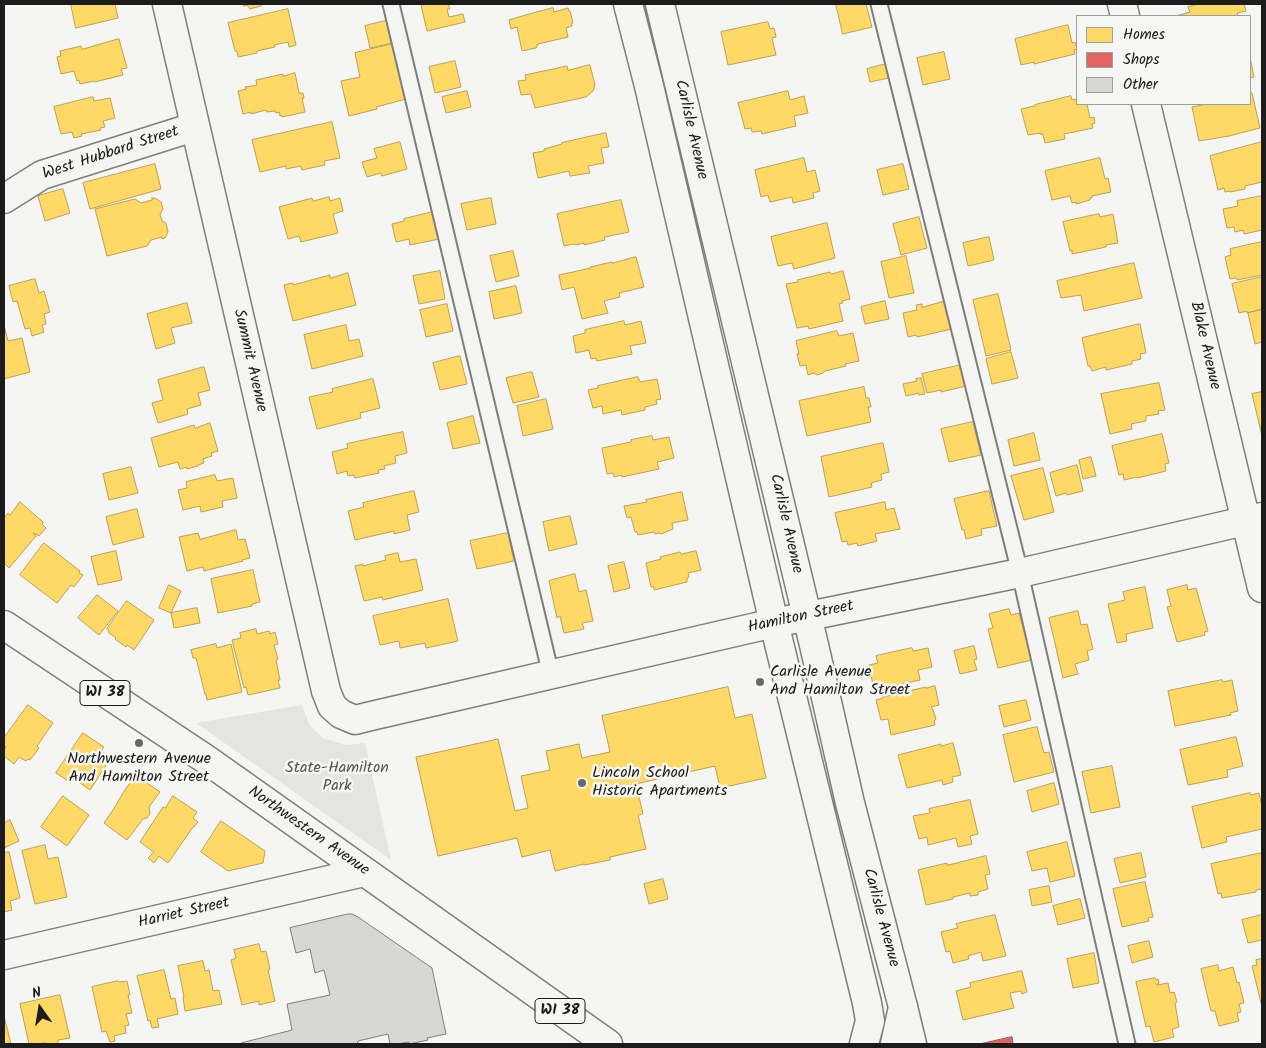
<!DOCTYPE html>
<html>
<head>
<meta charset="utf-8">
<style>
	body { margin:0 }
	#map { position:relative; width:1266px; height:1048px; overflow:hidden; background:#f5f5f3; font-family:Kalam,sans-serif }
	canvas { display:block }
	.frame { position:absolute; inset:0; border:5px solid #1c1c1c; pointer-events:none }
	.legend { position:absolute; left:1076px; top:15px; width:175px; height:90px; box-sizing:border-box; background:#f6f6f2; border:1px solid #9f9f9c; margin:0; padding:6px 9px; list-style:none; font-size:15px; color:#1c1c1c }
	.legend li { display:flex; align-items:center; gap:10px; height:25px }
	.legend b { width:25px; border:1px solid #9f9f9c }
	.north { position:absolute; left:15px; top:983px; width:50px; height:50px; -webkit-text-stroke:4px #f6f6f2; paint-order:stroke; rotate:347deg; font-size:14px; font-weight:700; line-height:20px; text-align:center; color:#1c1c1c }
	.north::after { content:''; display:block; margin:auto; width:18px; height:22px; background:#1c1c1c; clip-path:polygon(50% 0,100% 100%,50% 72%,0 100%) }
</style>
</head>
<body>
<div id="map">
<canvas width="1266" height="1048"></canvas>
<div class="frame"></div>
<ul class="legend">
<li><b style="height:14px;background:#ffd966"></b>Homes</li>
<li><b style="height:14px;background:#e06666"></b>Shops</li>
<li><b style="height:14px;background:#d7d7d6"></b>Other</li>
</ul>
<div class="north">N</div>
</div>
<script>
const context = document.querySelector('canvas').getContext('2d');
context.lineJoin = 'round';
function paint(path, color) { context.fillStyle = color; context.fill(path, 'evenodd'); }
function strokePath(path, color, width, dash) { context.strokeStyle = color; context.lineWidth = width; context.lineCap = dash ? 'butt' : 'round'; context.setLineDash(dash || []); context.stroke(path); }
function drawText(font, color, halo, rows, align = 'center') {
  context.font = font + ' Kalam,sans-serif'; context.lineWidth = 5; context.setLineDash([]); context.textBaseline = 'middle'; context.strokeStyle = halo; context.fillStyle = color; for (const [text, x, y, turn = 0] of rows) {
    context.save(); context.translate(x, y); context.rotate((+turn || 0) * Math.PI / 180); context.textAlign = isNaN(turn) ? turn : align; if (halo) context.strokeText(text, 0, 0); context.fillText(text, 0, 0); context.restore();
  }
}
paint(new Path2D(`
	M 302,705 L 310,726 L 323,738 L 346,745 L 365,743 L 391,860 L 196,723 Z`), '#e4e4e1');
const homes = new Path2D(`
	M 71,4 L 115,4 L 118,18 L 76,28 Z
	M 244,4 L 262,4 L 261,6 L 250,9 L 247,5 L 244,6 Z
	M 426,4 L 448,4 L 450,9 L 447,9 L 449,17 L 463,14 L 465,22 L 427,31 L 421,5 Z
	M 836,4 L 866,4 L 872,27 L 843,34 Z
	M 1200,4 L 1244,4 L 1246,11 L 1237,13 L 1238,16 L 1176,16 L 1190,12 L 1188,7 Z
	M 553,8 L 554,12 L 568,8 L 569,11 L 570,11 L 573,23 L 571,24 L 572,26 L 566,28 L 568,37 L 538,44 L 536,48 L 522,51 L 517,27 L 511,29 L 509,20 L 529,14 Z
	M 288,9 L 296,45 L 289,47 L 288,42 L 274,45 L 275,47 L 257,51 L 257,53 L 238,57 L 237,51 L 235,51 L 228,23 Z
	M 389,20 L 393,43 L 370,48 L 365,26 Z
	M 768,22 L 770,29 L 774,28 L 776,37 L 772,38 L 776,55 L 728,65 L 721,32 Z
	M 1068,25 L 1072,43 L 1075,42 L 1077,49 L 1074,50 L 1075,54 L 1034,64 L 1034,62 L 1021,65 L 1015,39 Z
	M 119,39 L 127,68 L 121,69 L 123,75 L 95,82 L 94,81 L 80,84 L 79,80 L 77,81 L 74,71 L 61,74 L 57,57 L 61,56 L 60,51 L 81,46 L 82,49 Z
	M 397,43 L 410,98 L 376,107 L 377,109 L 349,116 L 341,81 L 360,77 L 355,53 Z
	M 944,52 L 950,79 L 923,85 L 917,58 Z
	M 1250,57 L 1254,77 L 1250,78 Z
	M 455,61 L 461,87 L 435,93 L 429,67 Z
	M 886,64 L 889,78 L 870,82 L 867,69 Z
	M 590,65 L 595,85 L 593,91 L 586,97 L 535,108 L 531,94 L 521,95 L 518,81 L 526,80 L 525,75 L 567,66 L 568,70 Z
	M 295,73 L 299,93 L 303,93 L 304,98 L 302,98 L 305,112 L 282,117 L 281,115 L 280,116 L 279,112 L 276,113 L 275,111 L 267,112 L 266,110 L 251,114 L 251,112 L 243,114 L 238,91 L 246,89 L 245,87 L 257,85 L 256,80 L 283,74 L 283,76 Z
	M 467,91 L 471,107 L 446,113 L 442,97 Z
	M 788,91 L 790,100 L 804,96 L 808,113 L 794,116 L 796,126 L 762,134 L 761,131 L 752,132 L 751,128 L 745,129 L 738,103 Z
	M 1252,93 L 1260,128 L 1229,136 L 1199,141 L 1192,107 L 1207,104 L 1250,104 L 1250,94 Z
	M 1071,96 L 1072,100 L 1077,99 L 1077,104 L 1087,104 L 1090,118 L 1094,117 L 1095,123 L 1092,124 L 1093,128 L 1064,134 L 1065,139 L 1045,143 L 1043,134 L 1040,134 L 1040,133 L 1028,135 L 1021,109 L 1035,106 L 1035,105 Z
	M 93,97 L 94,101 L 110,98 L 115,118 L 103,121 L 105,127 L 100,128 L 101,130 L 81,134 L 82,136 L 74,138 L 72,132 L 61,134 L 54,107 Z
	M 332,122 L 340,158 L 324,161 L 325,165 L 302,170 L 301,166 L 286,169 L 286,166 L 260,172 L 252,140 Z
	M 606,133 L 609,147 L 601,148 L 604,163 L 588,166 L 590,173 L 570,176 L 569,171 L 538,178 L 533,153 L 544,151 L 544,149 L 562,144 L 562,143 Z
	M 400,142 L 407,169 L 382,176 L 381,173 L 367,177 L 362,162 L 377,158 L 374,149 Z
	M 1262,142 L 1262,182 L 1245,186 L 1245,189 L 1230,192 L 1230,191 L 1225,192 L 1224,188 L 1218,190 L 1210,156 Z
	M 804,158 L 807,172 L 815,170 L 820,191 L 813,193 L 814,198 L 793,203 L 792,197 L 770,202 L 768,195 L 761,197 L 755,170 Z
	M 1100,158 L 1105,179 L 1108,178 L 1111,192 L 1092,196 L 1092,198 L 1090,198 L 1090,200 L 1076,204 L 1076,202 L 1072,203 L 1070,196 L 1052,200 L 1045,171 Z
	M 155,164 L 161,189 L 90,209 L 83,183 Z
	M 903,164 L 909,189 L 883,195 L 877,170 Z
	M 63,189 L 70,213 L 45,221 L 38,196 Z
	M 1262,196 L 1262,230 L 1244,234 L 1243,230 L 1235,232 L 1234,227 L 1227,228 L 1223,209 L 1238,206 L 1237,201 Z
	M 329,197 L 330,201 L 340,198 L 343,211 L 333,214 L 338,233 L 301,242 L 299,236 L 288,239 L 279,207 L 312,198 L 313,201 Z
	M 152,198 L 155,198 L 161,202 L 163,209 L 160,214 L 162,221 L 166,223 L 168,232 L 165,238 L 162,239 L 162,237 L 151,240 L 147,246 L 107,256 L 95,209 L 135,199 L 141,203 L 152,200 Z
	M 491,198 L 496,224 L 467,230 L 461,204 Z
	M 621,200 L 629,232 L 604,237 L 605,240 L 584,245 L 584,243 L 576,245 L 573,244 L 564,246 L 557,214 Z
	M 433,212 L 439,239 L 410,245 L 409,239 L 396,242 L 392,224 L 404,221 L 404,219 Z
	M 1099,214 L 1100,217 L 1113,214 L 1118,243 L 1106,245 L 1106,247 L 1072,254 L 1072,250 L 1070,251 L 1063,222 Z
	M 919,217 L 927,248 L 901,255 L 893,224 Z
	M 827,223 L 835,258 L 794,269 L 792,263 L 778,266 L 771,237 Z
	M 989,237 L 994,260 L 968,266 L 963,243 Z
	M 1262,242 L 1262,275 L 1237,280 L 1236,278 L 1230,279 L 1225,257 L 1231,255 L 1230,249 Z
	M 513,251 L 519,276 L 496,282 L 490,256 Z
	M 906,256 L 914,293 L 889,298 L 881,262 Z
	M 636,257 L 644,287 L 619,293 L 620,297 L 604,301 L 608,313 L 582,319 L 574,287 L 562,290 L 559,275 L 591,268 L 590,267 L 612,262 L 612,263 Z
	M 1134,263 L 1142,298 L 1084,311 L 1081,295 L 1061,298 L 1057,281 Z
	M 440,271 L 445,299 L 419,304 L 413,276 Z
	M 843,271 L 850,299 L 842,301 L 843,303 L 839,304 L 843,321 L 809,329 L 808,326 L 797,328 L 786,284 L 798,282 L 797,280 L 830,272 L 831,274 Z
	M 348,273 L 356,305 L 293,321 L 284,285 L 293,283 L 293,285 L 330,275 L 330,278 Z
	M 1262,277 L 1262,309 L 1247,313 L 1247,311 L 1239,313 L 1232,284 Z
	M 35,279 L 39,293 L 44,291 L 50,312 L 44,314 L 46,324 L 42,325 L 44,332 L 32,336 L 30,328 L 25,329 L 17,301 L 13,302 L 9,286 Z
	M 516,286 L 522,313 L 494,319 L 489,292 Z
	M 998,294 L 1011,350 L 986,356 L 973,300 Z
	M 885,301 L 889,319 L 865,324 L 861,307 Z
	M 946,301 L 952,329 L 917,337 L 916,335 L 908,337 L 903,313 L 917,310 L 916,305 L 922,304 L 922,307 Z
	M 187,303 L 192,323 L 171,328 L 175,343 L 156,349 L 147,314 Z
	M 447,304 L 453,331 L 426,337 L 420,310 Z
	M 1262,310 L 1262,342 L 1255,344 L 1248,313 Z
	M 624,321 L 625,325 L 641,321 L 646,343 L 630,346 L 632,354 L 597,361 L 596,358 L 591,359 L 589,350 L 576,353 L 573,336 L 585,333 L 585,330 Z
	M 1140,324 L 1146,353 L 1140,354 L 1141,359 L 1132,361 L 1132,364 L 1106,370 L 1106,367 L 1092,371 L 1090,366 L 1088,366 L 1082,338 Z
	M 4,325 L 8,341 L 22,338 L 30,372 L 4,379 Z
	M 346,325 L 349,341 L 359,339 L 363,356 L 312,369 L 304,335 Z
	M 837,331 L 839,336 L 853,333 L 859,361 L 845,364 L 846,366 L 825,371 L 823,373 L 817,375 L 814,373 L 808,375 L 806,365 L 800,366 L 797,354 L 799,354 L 796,341 Z
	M 1011,352 L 1018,378 L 992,384 L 986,359 Z
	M 460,356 L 467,384 L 440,390 L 433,363 Z
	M 961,365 L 966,386 L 941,392 L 941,390 L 927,393 L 922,374 Z
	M 204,367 L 210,390 L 198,393 L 201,405 L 187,409 L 188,414 L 158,423 L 152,403 L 163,400 L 158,380 Z
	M 532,372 L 539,397 L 513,403 L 506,378 Z
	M 638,377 L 640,382 L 657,379 L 661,399 L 656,400 L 657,404 L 645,407 L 645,410 L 622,415 L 621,410 L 603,414 L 602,406 L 593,408 L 588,390 L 598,388 L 598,386 Z
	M 921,378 L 925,394 L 919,395 L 919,393 L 906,396 L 903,384 L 917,381 L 916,379 Z
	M 373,379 L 380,408 L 360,413 L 361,418 L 317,429 L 309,397 L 333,392 L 332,389 Z
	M 1159,383 L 1165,410 L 1158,411 L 1159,414 L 1146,416 L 1146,421 L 1131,424 L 1132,429 L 1110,434 L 1101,394 Z
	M 864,387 L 866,398 L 869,398 L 871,407 L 868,407 L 871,422 L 807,436 L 799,401 Z
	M 1262,392 L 1262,436 L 1252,394 Z
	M 546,399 L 553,429 L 523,436 L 517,406 Z
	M 473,416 L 480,443 L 453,449 L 447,423 Z
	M 973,422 L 981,455 L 949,462 L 941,429 Z
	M 210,423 L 218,451 L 211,453 L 212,456 L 203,459 L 204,463 L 198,465 L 198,466 L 187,469 L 187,467 L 180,469 L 178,462 L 159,467 L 151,438 L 194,425 L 195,428 Z
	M 403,432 L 407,453 L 395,456 L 396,463 L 384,466 L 385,469 L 378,470 L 379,473 L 355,478 L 354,475 L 348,476 L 347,471 L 337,474 L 332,452 L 348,448 L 347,444 Z
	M 1034,433 L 1040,460 L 1014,466 L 1008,440 Z
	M 1162,434 L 1169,463 L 1165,464 L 1166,471 L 1137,478 L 1137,477 L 1124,480 L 1123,474 L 1119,475 L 1112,446 Z
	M 652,436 L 653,440 L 669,437 L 674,458 L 657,462 L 659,469 L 622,477 L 622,475 L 614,477 L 613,473 L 607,474 L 602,448 L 631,442 L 631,440 Z
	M 883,443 L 889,472 L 881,474 L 882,480 L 871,483 L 872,487 L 829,497 L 821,457 Z
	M 1091,457 L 1096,476 L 1083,479 L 1079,460 Z
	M 1077,465 L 1083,491 L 1067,495 L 1066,493 L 1056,496 L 1050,473 Z
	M 131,467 L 138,493 L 109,500 L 103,474 Z
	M 1043,468 L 1054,512 L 1024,520 L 1011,476 Z
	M 215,475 L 217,481 L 233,478 L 237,498 L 222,501 L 223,507 L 201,512 L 200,506 L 183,510 L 178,490 L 187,488 L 186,482 Z
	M 414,491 L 419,512 L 407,515 L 410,530 L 394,534 L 394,531 L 355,540 L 348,511 L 364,507 L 363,503 Z
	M 989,491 L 997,526 L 981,529 L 982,535 L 966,539 L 964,530 L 962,530 L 954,499 Z
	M 682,492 L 688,520 L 672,523 L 673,529 L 661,534 L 659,533 L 655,534 L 654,532 L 638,535 L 637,532 L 635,532 L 631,517 L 627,518 L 624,506 L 647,502 L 646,500 Z
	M 20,502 L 43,522 L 42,524 L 46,528 L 39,536 L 34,533 L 33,533 L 36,536 L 9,568 L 4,563 L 4,518 L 8,513 L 10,515 Z
	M 885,502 L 886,510 L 894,508 L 900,529 L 875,534 L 877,541 L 858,546 L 857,543 L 848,545 L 847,541 L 842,542 L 835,513 Z
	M 137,509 L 144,537 L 113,545 L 106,517 Z
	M 570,516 L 577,544 L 549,551 L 543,522 Z
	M 236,530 L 238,540 L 245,539 L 250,558 L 242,560 L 243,561 L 204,571 L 203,567 L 187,571 L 179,537 L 198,533 L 200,539 Z
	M 508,533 L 514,561 L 477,569 L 470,541 Z
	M 44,543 L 80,571 L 79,573 L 83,575 L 74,587 L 71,585 L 57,603 L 20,575 Z
	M 116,551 L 122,580 L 98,585 L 91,557 Z
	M 696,551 L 701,570 L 688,573 L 689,577 L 687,578 L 687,582 L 654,590 L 654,587 L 651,587 L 646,563 L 661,559 L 660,557 L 680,552 L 681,554 Z
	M 398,553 L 400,562 L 416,559 L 423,590 L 383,600 L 382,597 L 364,601 L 355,566 L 363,564 L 363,566 L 386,560 L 385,556 Z
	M 624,562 L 630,588 L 614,592 L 608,566 Z
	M 253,570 L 260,602 L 252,604 L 252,606 L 218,613 L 211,579 Z
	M 575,574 L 579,592 L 586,590 L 593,621 L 582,623 L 584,629 L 564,633 L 560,616 L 557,618 L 549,581 Z
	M 169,585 L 181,591 L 171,613 L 159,608 Z
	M 1187,585 L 1188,590 L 1196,588 L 1208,631 L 1204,632 L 1205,635 L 1177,642 L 1167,607 L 1171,606 L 1167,590 Z
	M 1145,587 L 1153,628 L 1126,634 L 1127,641 L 1117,643 L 1108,604 L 1125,600 L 1123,592 Z
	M 97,595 L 118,611 L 99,635 L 78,618 Z
	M 448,599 L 458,641 L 426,648 L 425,643 L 400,648 L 399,641 L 380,645 L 373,616 Z
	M 127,601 L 154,620 L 134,650 L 127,645 L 126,647 L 115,639 L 116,638 L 108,632 L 109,630 L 107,629 Z
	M 197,608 L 200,623 L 174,628 L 171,613 Z
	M 1009,609 L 1011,615 L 1019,613 L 1032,660 L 998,668 L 988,629 L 993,628 L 989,614 Z
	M 1078,611 L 1081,625 L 1087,624 L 1093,649 L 1087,651 L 1089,660 L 1075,664 L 1078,674 L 1063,678 L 1049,618 Z
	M 256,629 L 257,634 L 269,631 L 270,634 L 275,632 L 278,644 L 274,645 L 278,659 L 276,660 L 280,680 L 278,680 L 280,688 L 248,695 L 246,687 L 244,688 L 232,640 L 241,638 L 240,633 Z
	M 216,644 L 217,648 L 231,644 L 242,692 L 207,700 L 206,694 L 205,694 L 196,658 L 193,658 L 191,650 Z
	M 974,646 L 977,659 L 974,660 L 977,670 L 960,674 L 954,651 Z
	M 912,648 L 913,651 L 928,648 L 932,667 L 918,670 L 920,680 L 884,688 L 883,683 L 873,685 L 869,665 L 878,663 L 876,656 Z
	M 1222,680 L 1223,682 L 1232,680 L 1238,711 L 1230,713 L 1231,715 L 1175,726 L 1168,691 Z
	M 935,686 L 939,705 L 931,707 L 933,710 L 936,719 L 934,721 L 935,725 L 891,735 L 888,719 L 881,720 L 876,700 L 883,698 L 883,697 L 926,687 L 926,688 Z
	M 728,687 L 735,718 L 752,714 L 766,778 L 720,788 L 715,766 L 618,788 L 619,792 L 637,788 L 643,814 L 638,815 L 646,849 L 610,857 L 610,860 L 584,865 L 584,864 L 555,871 L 550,850 L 522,857 L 517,838 L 438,856 L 416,757 L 498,739 L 515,811 L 528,808 L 521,776 L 550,770 L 546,751 L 579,744 L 582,758 L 610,752 L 602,716 Z
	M 1026,700 L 1031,720 L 1004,727 L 999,706 Z
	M 28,705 L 53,723 L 37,746 L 39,748 L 30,760 L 28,759 L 26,761 L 19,757 L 14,764 L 4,756 L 4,750 L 6,747 L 4,746 L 4,738 Z
	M 1037,727 L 1044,753 L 1049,752 L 1054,772 L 1014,782 L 1003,735 Z
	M 83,733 L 104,747 L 101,751 L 111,758 L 90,790 L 73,778 L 70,782 L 56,773 Z
	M 1236,737 L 1243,766 L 1227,770 L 1228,777 L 1188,785 L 1180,750 Z
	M 953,743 L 961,775 L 952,777 L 953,782 L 943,785 L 942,780 L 907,788 L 898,755 L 941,744 L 941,746 Z
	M 1112,766 L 1120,807 L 1091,813 L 1082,772 Z
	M 136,775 L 160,792 L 149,807 L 150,814 L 147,818 L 143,819 L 127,840 L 104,823 L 117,804 L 117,803 L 123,793 Z
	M 1054,783 L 1059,804 L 1032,812 L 1027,791 Z
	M 1250,793 L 1251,795 L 1259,793 L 1262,807 L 1262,829 L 1226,837 L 1227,842 L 1202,848 L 1192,807 Z
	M 63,796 L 89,815 L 67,846 L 41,827 Z
	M 173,796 L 197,812 L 193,818 L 198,822 L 194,827 L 193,827 L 168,863 L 159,856 L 154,863 L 148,858 L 154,852 L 140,842 L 163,807 L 165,808 Z
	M 970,800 L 978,834 L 970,836 L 972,844 L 958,847 L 956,838 L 928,845 L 927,837 L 919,839 L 913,816 L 930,813 L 929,809 Z
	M 10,820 L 19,841 L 4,848 L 4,823 Z
	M 221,821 L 265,851 L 263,863 L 228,871 L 201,852 Z
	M 1067,842 L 1075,876 L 1050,882 L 1047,868 L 1032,871 L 1027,852 Z
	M 45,845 L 48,859 L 58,857 L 67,897 L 35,904 L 22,851 Z
	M 9,852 L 20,898 L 10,901 L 12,910 L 4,912 L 4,853 Z
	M 1141,853 L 1146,877 L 1120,883 L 1114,859 Z
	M 1262,853 L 1262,889 L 1256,890 L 1256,892 L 1222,898 L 1221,893 L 1218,894 L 1211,864 Z
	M 986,856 L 990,874 L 985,875 L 988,889 L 978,892 L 978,895 L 970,896 L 970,893 L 953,897 L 953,899 L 926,905 L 918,870 L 947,863 L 947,865 Z
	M 663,879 L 668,899 L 649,904 L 644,884 Z
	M 1145,882 L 1153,917 L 1148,918 L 1149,921 L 1122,927 L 1113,889 Z
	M 1049,886 L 1052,902 L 1032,906 L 1029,890 Z
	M 1080,899 L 1085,918 L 1058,925 L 1053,906 Z
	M 995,915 L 1006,956 L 983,961 L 981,952 L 968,956 L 969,959 L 953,963 L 950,951 L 946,952 L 941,932 L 958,928 L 956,924 Z
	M 1262,915 L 1262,940 L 1248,943 L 1242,920 Z
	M 1149,941 L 1153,957 L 1132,963 L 1128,946 Z
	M 259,944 L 261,952 L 266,951 L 270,969 L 268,970 L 275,1001 L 259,1005 L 259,1001 L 242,1005 L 231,960 L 236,958 L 234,950 Z
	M 1094,953 L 1099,983 L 1073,988 L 1067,959 Z
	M 1262,959 L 1262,1007 L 1252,966 L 1257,965 L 1256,960 Z
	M 203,961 L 205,971 L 209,970 L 213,991 L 219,990 L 222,1004 L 185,1011 L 183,997 L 184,997 L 178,966 Z
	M 1218,965 L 1219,971 L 1233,967 L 1237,983 L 1239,982 L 1244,1003 L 1239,1004 L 1241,1012 L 1237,1013 L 1239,1021 L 1219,1026 L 1215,1011 L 1211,1011 L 1201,969 Z
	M 164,970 L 171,999 L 175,998 L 178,1014 L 157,1019 L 159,1027 L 152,1028 L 150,1020 L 148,1021 L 137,976 Z
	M 1022,971 L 1027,992 L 1022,994 L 1021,991 L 1010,993 L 1014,1008 L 963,1020 L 956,991 L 971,987 L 970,983 Z
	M 1155,978 L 1156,980 L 1158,979 L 1159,983 L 1157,984 L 1157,985 L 1168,983 L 1170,993 L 1174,992 L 1177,1002 L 1175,1003 L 1179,1027 L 1172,1029 L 1174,1037 L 1154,1042 L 1150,1026 L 1146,1027 L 1136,982 Z
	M 118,981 L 119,982 L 127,981 L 130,995 L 128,995 L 132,1013 L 126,1014 L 129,1025 L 125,1026 L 126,1033 L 114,1036 L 115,1041 L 110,1042 L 106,1031 L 102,1032 L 92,987 Z
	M 60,995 L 70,1038 L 58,1040 L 58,1044 L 47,1044 L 46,1043 L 29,1044 L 20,1004 Z
	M 4,1016 L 11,1044 L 4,1044 Z`);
paint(homes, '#ffd966');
strokePath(homes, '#bba050', 1);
const shops = new Path2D(`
	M 1012,1037 L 1013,1044 L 980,1044 Z`);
paint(shops, '#e06666');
strokePath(shops, '#a55050', 1);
const building = new Path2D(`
	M 348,914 L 352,914 L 358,917 L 432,968 L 446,1034 L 427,1038 L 428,1040 L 409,1044 L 409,1042 L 397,1044 L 390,1044 L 388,1034 L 358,1041 L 357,1044 L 241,1044 L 241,1043 L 292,1030 L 287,1004 L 330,995 L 324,970 L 315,973 L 310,949 L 296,953 L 290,928 Z`);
paint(building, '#d7d7d6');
strokePath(building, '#7e7e7d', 1);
const lane = new Path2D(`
	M 391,4 L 551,675
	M 879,4 L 1020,573 L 1127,1044`);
const street = new Path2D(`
	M 167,4 L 326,691 L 332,706 L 341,714 L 355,720 L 371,716 L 774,623 L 1020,573 L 1262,517
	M 1122,4 L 1125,16
	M 1146,104 L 1262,588
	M 4,199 L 42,175 L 194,127
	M 4,955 L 364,872
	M 903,1007 L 912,1044`);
const secondary = new Path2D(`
	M 628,4 L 649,86 L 774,623 L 867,1003 L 870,1021 L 864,1044
	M 660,4 L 814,645 L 850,803 L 903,1007 L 895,1044`);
const primary = new Path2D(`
	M 4,625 L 207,760 L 608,1044`);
strokePath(lane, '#7e7e7d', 19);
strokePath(street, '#7e7e7d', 31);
strokePath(secondary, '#7e7e7d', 31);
strokePath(primary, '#7e7e7d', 31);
strokePath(lane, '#f5f5f3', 15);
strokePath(street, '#f5f5f3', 28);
strokePath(secondary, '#f5f5f3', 28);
strokePath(primary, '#f5f5f3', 28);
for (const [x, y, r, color] of [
	[760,682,5,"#686867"],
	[139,743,5,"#686867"],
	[582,783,5,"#686867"]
]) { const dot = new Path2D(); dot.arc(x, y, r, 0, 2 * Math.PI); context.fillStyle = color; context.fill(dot); strokePath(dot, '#f6f6f2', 2); }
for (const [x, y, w] of [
	[105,693,50],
	[560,1011,50]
]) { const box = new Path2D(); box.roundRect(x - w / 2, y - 12.5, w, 25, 4); context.fillStyle = '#f6f6f2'; context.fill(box); strokePath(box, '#1c1c1c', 1); }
drawText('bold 15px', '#1c1c1c', null, [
	["WI 38",105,693],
	["WI 38",560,1011]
]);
drawText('16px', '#1c1c1c', '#f6f6f2', [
	["Carlisle Avenue",690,130,77],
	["West Hubbard Street",111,154,-18],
	["Blake Avenue",1204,346,77],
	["Summit Avenue",249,361,77],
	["Carlisle Avenue",785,524,77],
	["Hamilton Street",801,618,-12],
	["Northwestern Avenue",308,832,35],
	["Harriet Street",184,914,-13],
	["Carlisle Avenue",880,918,75]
]);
drawText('16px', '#1c1c1c', '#f6f6f2', [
	["Carlisle Avenue",770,673],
	["And Hamilton Street",770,691],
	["Northwestern Avenue",139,760,"center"],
	["And Hamilton Street",139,778,"center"],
	["Lincoln School",592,774],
	["Historic Apartments",592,792]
], 'left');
drawText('16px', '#545453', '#f6f6f2', [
	["State-Hamilton",337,769],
	["Park",337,787]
]);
</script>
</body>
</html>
